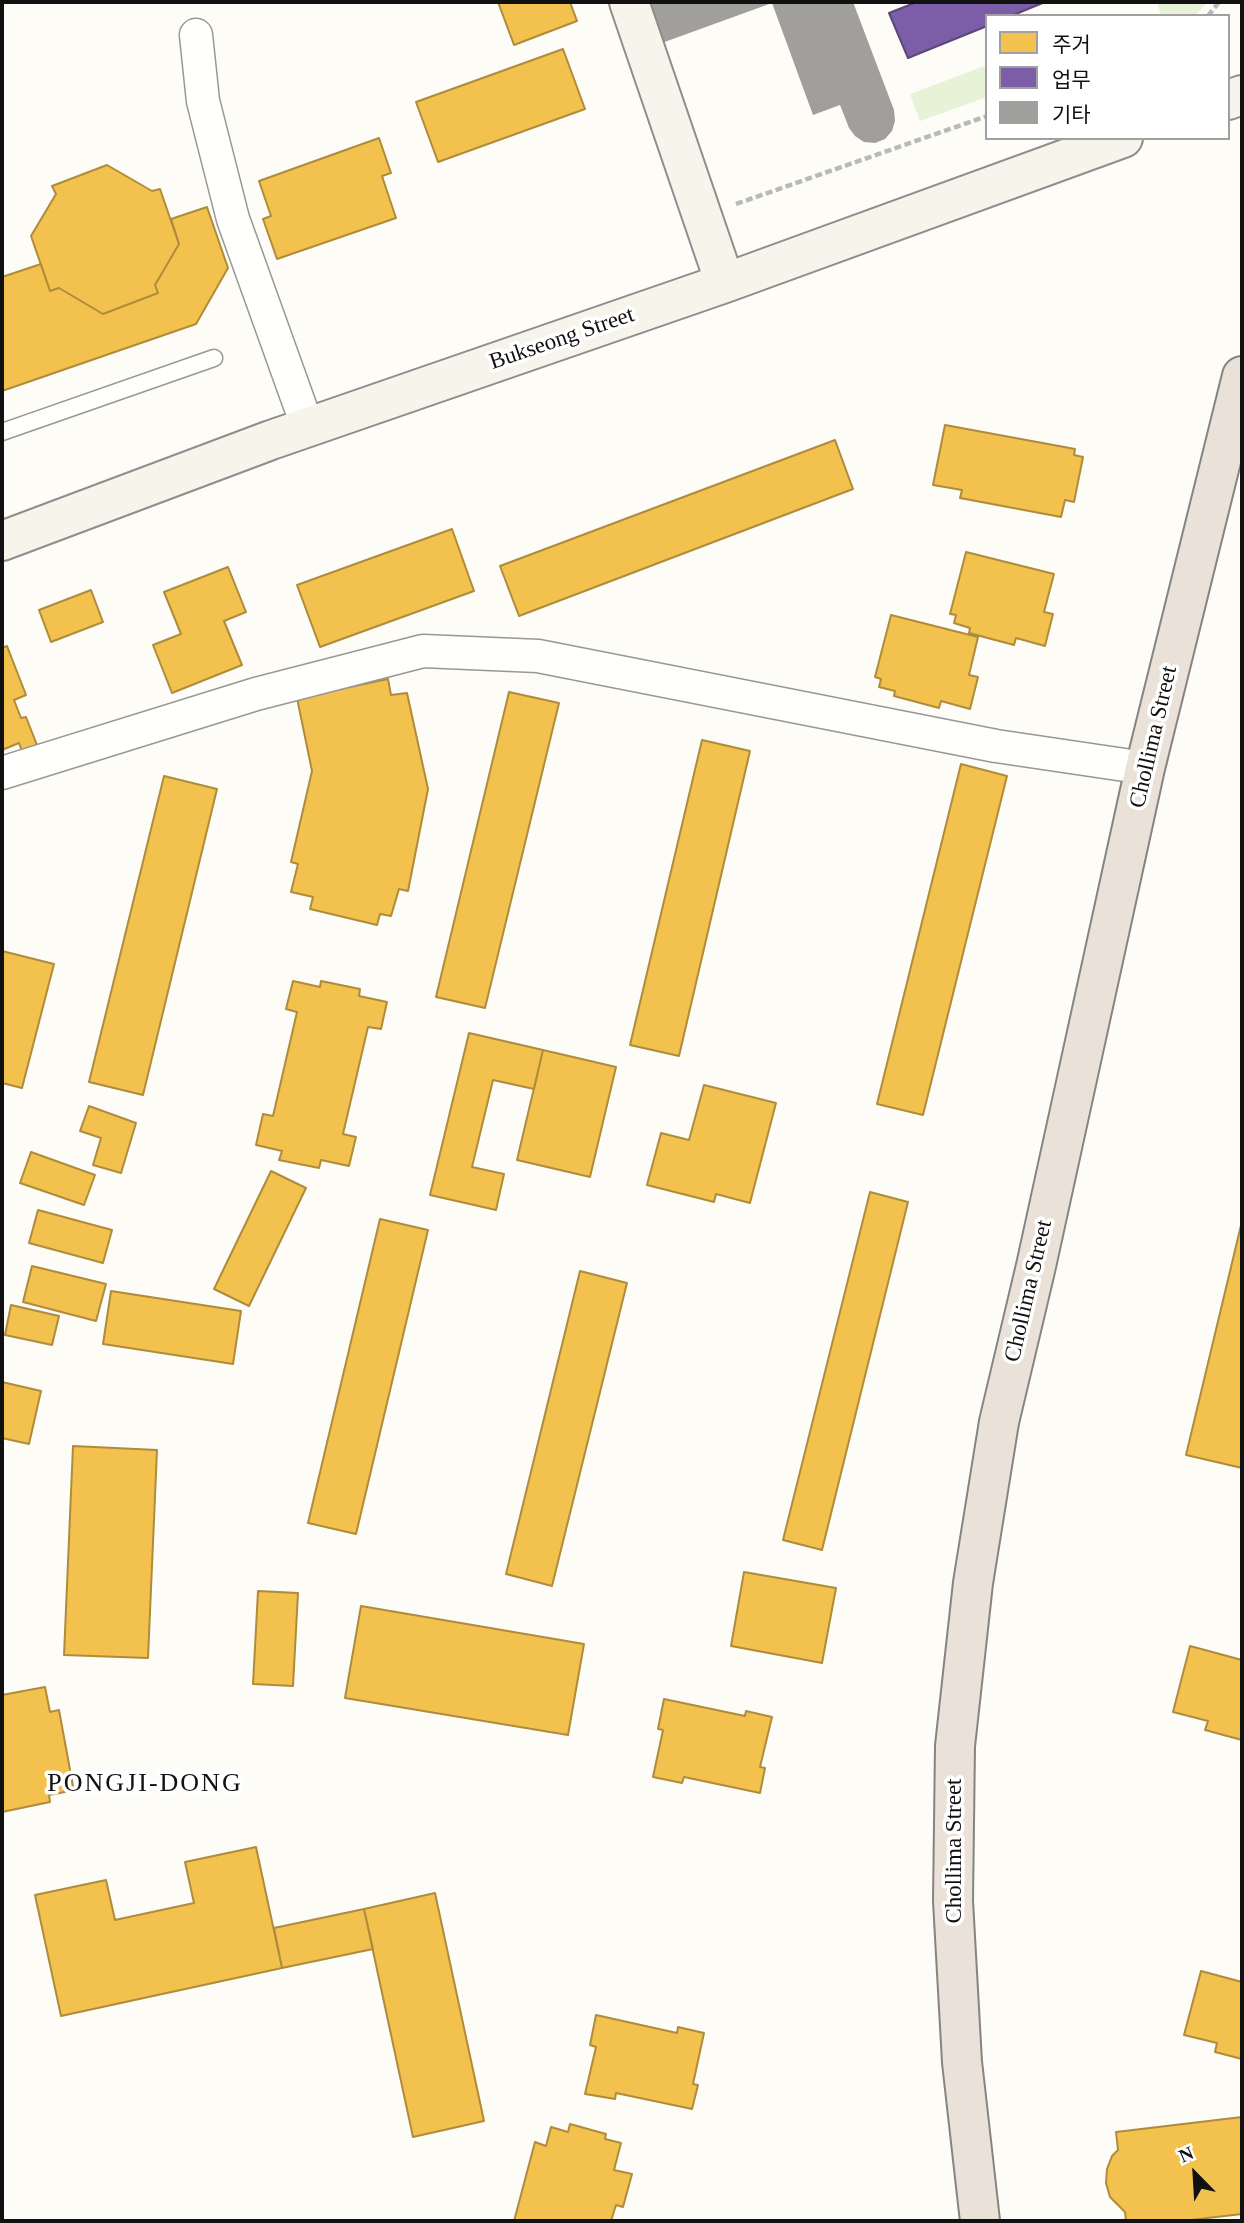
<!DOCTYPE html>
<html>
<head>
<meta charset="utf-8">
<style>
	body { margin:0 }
	#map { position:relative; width:1244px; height:2223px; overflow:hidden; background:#fdfcf7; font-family:"Times New Roman","Noto Sans KR",serif }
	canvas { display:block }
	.frame { position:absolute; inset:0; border:4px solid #111; pointer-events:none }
	.legend { position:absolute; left:985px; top:14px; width:245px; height:126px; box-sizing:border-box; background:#fff; border:2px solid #a0a0a0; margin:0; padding:9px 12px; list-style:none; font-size:21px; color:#111 }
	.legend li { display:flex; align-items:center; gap:14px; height:35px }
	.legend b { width:35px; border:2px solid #a0a0a0 }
	.north { position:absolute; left:1160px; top:2139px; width:70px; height:70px; -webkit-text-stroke:5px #fff; paint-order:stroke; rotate:336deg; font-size:19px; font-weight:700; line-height:28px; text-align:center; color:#111 }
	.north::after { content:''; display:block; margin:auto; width:24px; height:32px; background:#111; clip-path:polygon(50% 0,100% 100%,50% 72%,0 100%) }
</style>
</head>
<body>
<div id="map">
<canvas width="1244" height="2223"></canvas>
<div class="frame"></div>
<ul class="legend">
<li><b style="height:19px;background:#f2c14e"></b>주거</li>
<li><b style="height:19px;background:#7b5ea7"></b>업무</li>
<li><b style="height:19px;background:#a19f9c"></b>기타</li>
</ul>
<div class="north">N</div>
</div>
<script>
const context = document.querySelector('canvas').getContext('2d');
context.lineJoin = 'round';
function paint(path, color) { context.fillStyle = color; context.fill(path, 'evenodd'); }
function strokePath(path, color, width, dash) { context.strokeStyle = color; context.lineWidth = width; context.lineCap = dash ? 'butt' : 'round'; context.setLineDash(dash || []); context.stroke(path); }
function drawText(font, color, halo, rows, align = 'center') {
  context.font = font + ' "Times New Roman",serif'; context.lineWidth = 7; context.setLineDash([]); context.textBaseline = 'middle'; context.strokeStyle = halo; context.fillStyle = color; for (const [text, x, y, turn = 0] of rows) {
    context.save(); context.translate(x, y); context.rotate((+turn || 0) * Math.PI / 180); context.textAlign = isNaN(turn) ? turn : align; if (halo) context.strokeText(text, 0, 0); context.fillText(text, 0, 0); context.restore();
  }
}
paint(new Path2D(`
	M 1157,2 L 1204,2 L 1205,5 L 1195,16 L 1161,16 Z
	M 987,65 L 987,97 L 920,121 L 910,94 Z`), '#e7f3d7');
const homes = new Path2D(`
	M 498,2 L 570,2 L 577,21 L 514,45 Z
	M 563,49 L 585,109 L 438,162 L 416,102 Z
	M 379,138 L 391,173 L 382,176 L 396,218 L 277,259 L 263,219 L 271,216 L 259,181 Z
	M 107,165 L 152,191 L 160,189 L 179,244 L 155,285 L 158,293 L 103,314 L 59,288 L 50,291 L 31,236 L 56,194 L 52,186 Z
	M 207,207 L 228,268 L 196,324 L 2,391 L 2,277 L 41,264 L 50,291 L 59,288 L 103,314 L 158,293 L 155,285 L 179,244 L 171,219 Z
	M 945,425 L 1075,449 L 1074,455 L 1083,457 L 1074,502 L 1065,500 L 1061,517 L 960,498 L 962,490 L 933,485 Z
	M 835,440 L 853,489 L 519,616 L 500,566 Z
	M 452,529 L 474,591 L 320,647 L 297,585 Z
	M 966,552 L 1054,574 L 1044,612 L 1053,614 L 1045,646 L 1016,638 L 1014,645 L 969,633 L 970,628 L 954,623 L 956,615 L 950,614 Z
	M 228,567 L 246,612 L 224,621 L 242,665 L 172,693 L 153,645 L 181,634 L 164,592 Z
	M 91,590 L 103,622 L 51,642 L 39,610 Z
	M 891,615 L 978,637 L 969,675 L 978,677 L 970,709 L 941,701 L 939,708 L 894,696 L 895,691 L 879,687 L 881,679 L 875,677 Z
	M 7,646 L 26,695 L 14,700 L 21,718 L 26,717 L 37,745 L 22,751 L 19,743 L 2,750 L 2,648 Z
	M 388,679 L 391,695 L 407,693 L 428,789 L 408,891 L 399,889 L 391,916 L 380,914 L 377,925 L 310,909 L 313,897 L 291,892 L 298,864 L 291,862 L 312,771 L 297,698 Z
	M 509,692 L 559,703 L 485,1008 L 436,997 Z
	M 702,740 L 750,751 L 679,1056 L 630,1045 Z
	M 961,764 L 1007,776 L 923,1115 L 877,1104 Z
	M 164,776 L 217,789 L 143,1095 L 89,1082 Z
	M 2,951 L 54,964 L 22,1088 L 2,1083 Z
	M 293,981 L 320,987 L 321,981 L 360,989 L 359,996 L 387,1002 L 381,1029 L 368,1027 L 343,1134 L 356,1137 L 349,1166 L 321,1160 L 319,1168 L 279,1160 L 282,1151 L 256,1145 L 263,1114 L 273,1116 L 297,1012 L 286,1009 Z
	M 469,1033 L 543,1050 L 534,1089 L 493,1080 L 472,1167 L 504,1174 L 496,1210 L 430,1195 Z
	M 543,1050 L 616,1067 L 590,1177 L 517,1160 Z
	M 704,1085 L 776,1103 L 750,1203 L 716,1194 L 714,1202 L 647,1185 L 661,1133 L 689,1140 Z
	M 89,1106 L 136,1123 L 121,1173 L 93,1165 L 101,1138 L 80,1131 Z
	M 31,1152 L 95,1175 L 84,1205 L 20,1183 Z
	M 271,1171 L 306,1188 L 249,1306 L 214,1289 Z
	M 870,1192 L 908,1202 L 822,1550 L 783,1540 Z
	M 38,1210 L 112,1230 L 103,1263 L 29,1243 Z
	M 380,1219 L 428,1230 L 356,1534 L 308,1523 Z
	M 1242,1221 L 1242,1468 L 1186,1455 Z
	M 32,1266 L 106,1284 L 96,1321 L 23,1302 Z
	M 580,1271 L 627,1283 L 552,1586 L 506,1574 Z
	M 111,1291 L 241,1311 L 233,1364 L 103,1344 Z
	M 11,1305 L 59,1316 L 52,1345 L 5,1335 Z
	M 2,1382 L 41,1391 L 29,1444 L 2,1438 Z
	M 73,1446 L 157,1450 L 148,1658 L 64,1655 Z
	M 744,1572 L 836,1588 L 822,1663 L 731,1646 Z
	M 258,1591 L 298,1593 L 293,1686 L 253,1684 Z
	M 361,1606 L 584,1644 L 568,1735 L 345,1698 Z
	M 1190,1646 L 1242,1660 L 1242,1740 L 1205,1730 L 1208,1721 L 1173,1712 Z
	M 45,1687 L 50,1712 L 59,1710 L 73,1786 L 64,1788 L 65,1792 L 49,1795 L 50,1802 L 2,1812 L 2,1695 Z
	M 664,1699 L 745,1716 L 746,1711 L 772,1717 L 760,1767 L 765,1768 L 760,1793 L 684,1777 L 682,1783 L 653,1777 L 663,1730 L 658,1729 Z
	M 256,1847 L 282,1968 L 61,2016 L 35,1895 L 106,1880 L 115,1920 L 194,1903 L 185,1862 Z
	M 435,1893 L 484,2121 L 413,2137 L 364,1909 Z
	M 364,1909 L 373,1949 L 282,1968 L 274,1928 Z
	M 1201,1971 L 1242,1982 L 1242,2059 L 1215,2052 L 1217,2043 L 1184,2035 Z
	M 596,2015 L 677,2033 L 678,2027 L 704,2033 L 693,2084 L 698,2085 L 692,2109 L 616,2093 L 615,2099 L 585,2094 L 596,2047 L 590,2045 Z
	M 1242,2117 L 1242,2214 L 1182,2221 L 1126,2221 L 1125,2212 L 1110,2197 L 1106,2183 L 1107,2169 L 1112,2156 L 1118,2150 L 1116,2132 Z
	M 570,2124 L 606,2134 L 605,2139 L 621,2143 L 614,2170 L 632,2174 L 623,2207 L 616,2205 L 611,2221 L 514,2221 L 535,2142 L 546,2146 L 551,2127 L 568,2132 Z`);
paint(homes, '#f2c14e');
strokePath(homes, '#ae8c3c', 2);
const offices = new Path2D(`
	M 917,2 L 1045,2 L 1011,16 L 987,16 L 987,26 L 908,58 L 889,13 Z`);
paint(offices, '#7b5ea7');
strokePath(offices, '#5b477a', 2);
paint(new Path2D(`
	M 644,2 L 853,2 L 894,110 L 895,121 L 892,131 L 885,139 L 875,143 L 864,142 L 855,136 L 849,128 L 840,105 L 813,115 L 772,3 L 659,44 Z`), '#a19f9c');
const lane = new Path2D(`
	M 2,432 L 214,358`);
const street = new Path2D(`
	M 196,35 L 203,101 L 233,219 L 308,428
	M 2,773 L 256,694 L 423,651 L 538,656 L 996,746 L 1145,768`);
const secondary = new Path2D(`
	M 629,2 L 725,283
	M 1228,100 L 1242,95
	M 2,541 L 271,440 L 725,283 L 1123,138`);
const highway = new Path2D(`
	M 980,2221 L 962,2062 L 953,1901 L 955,1746 L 973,1583 L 999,1422 L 1036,1266 L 1145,768 L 1242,376`);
strokePath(lane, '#979795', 19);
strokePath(street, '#979795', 35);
strokePath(secondary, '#8e8d8b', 42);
strokePath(highway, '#858482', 42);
strokePath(new Path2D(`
	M 1208,16 L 1219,2
	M 736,204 L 987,116`), '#b9b9b8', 4.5, [7, 3.5]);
strokePath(lane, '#fffffe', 16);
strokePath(street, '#fffffe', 32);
strokePath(secondary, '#f6f4eb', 38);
strokePath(highway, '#eae1d8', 38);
drawText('23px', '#111', '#fff', [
	["Bukseong Street",562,339,-19],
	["Chollima Street",1154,737,-77],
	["Chollima Street",1029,1291,-77],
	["Chollima Street",955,1851,-90]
]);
context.letterSpacing = '2px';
drawText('26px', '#111', '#fff', [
	["PONGJI-DONG",145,1784]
]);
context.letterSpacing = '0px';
</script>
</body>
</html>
